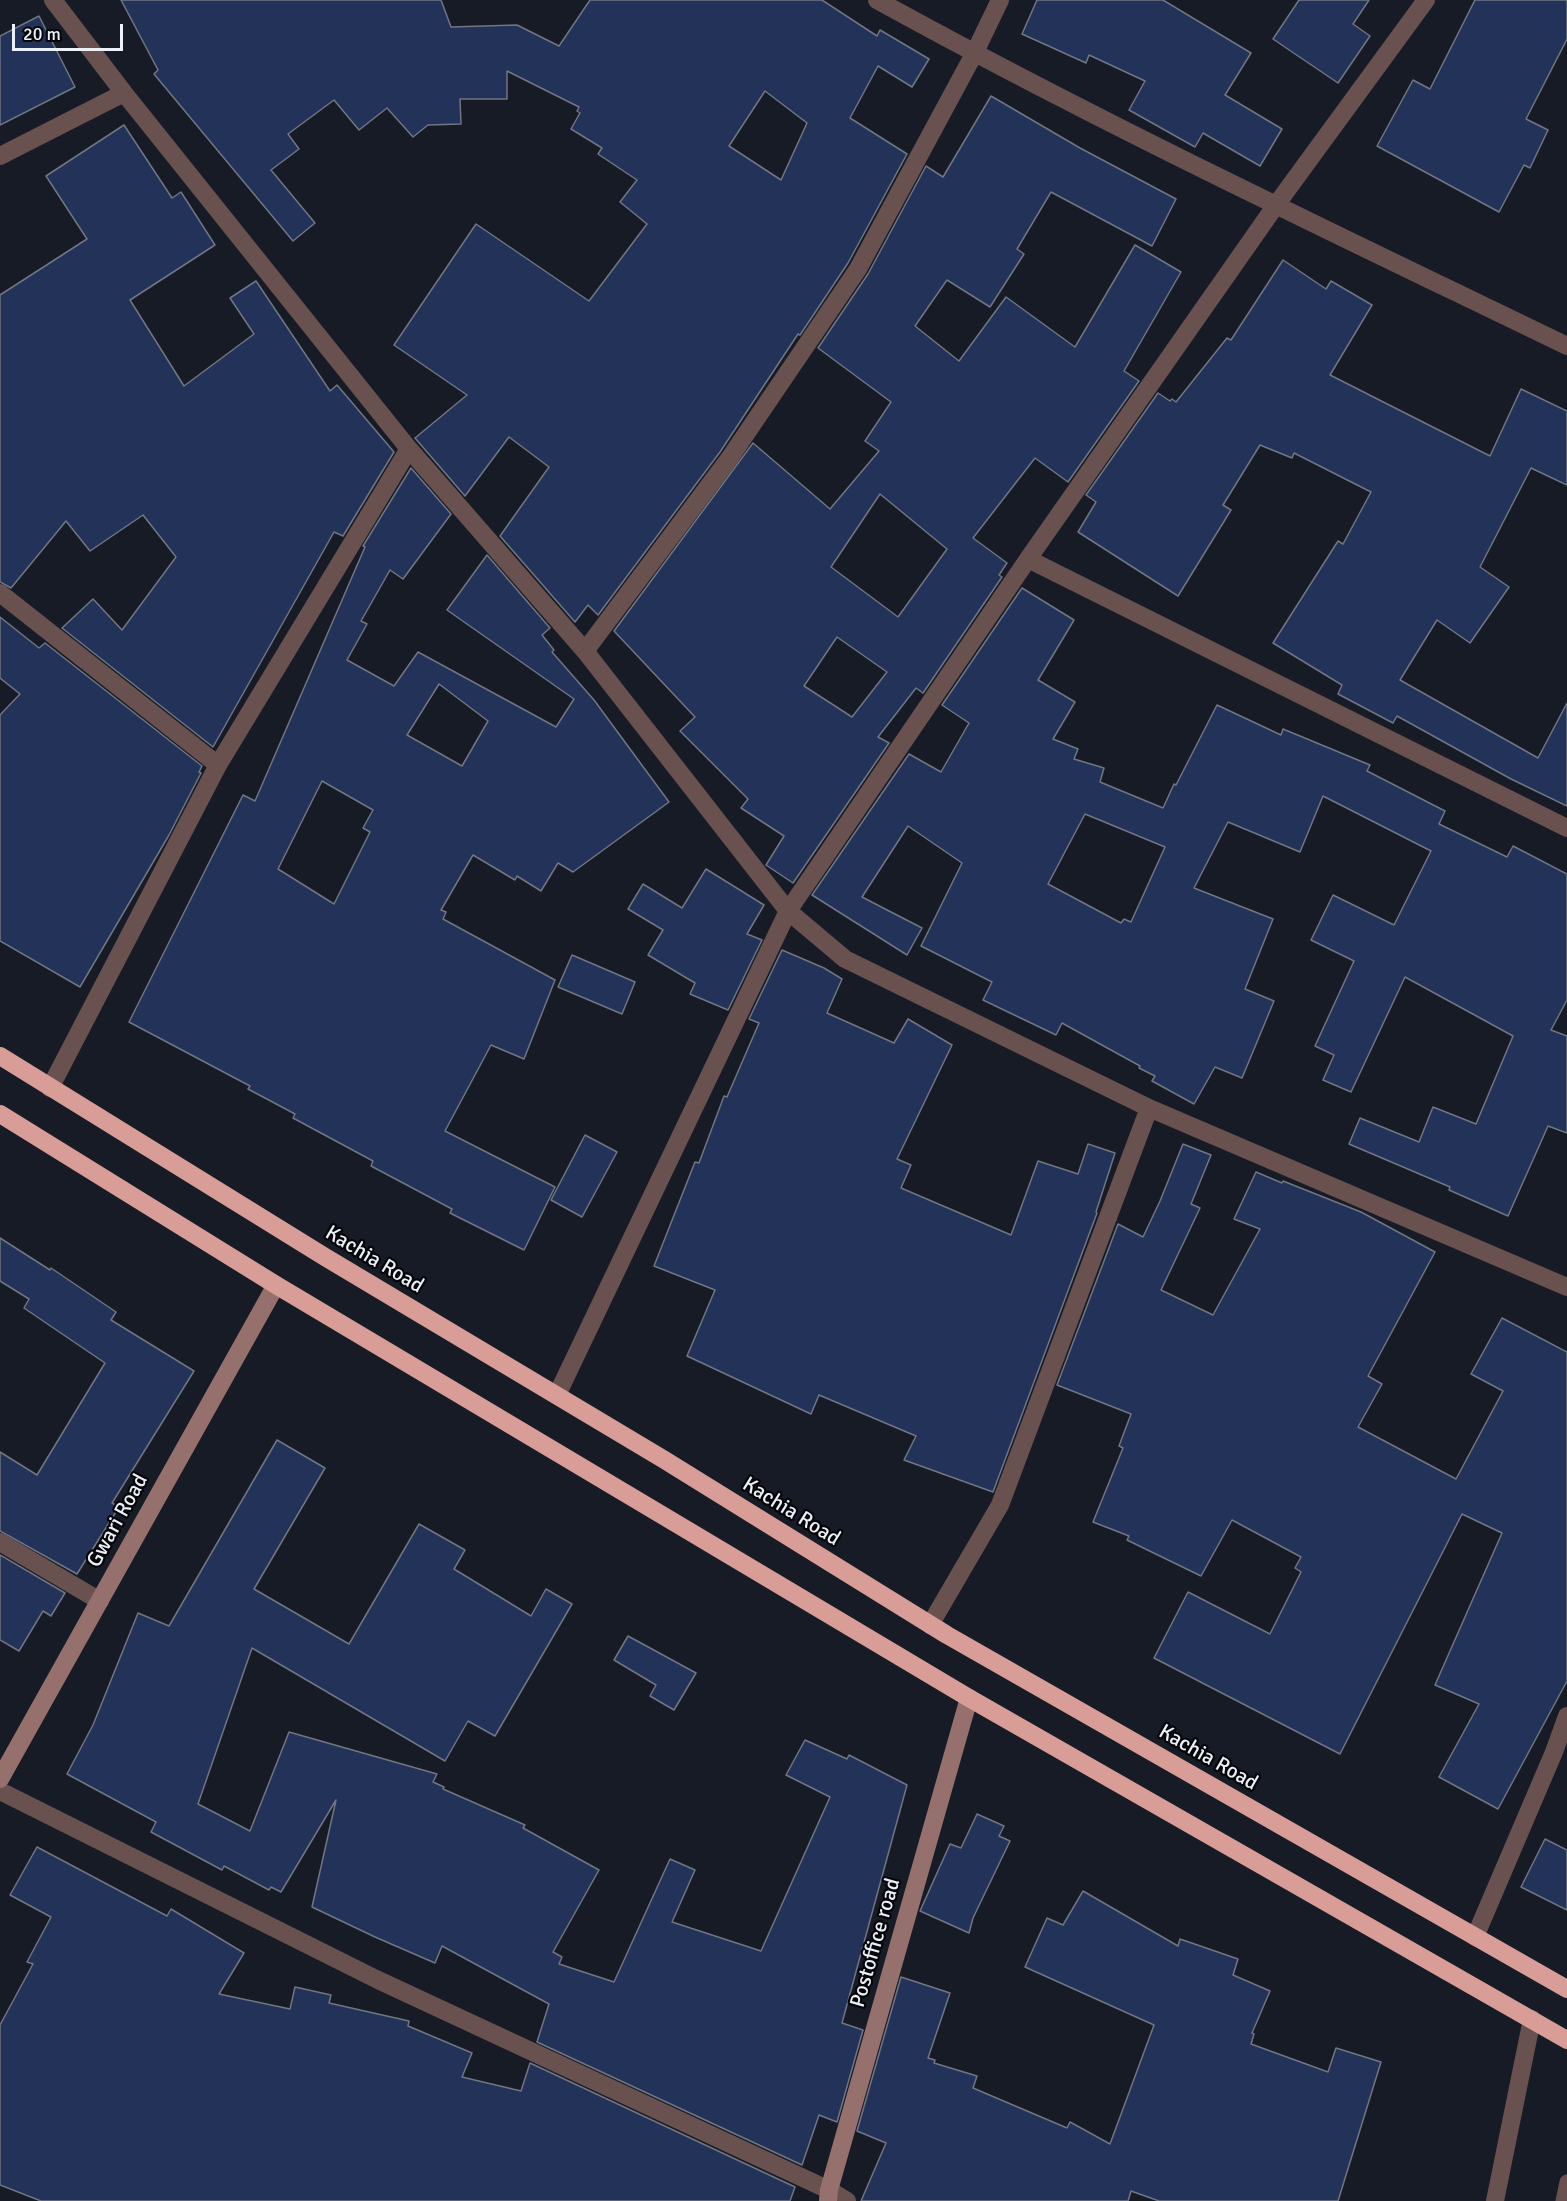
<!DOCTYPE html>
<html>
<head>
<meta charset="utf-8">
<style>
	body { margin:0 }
	#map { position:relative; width:1567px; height:2201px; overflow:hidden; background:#171b25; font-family:Signika,sans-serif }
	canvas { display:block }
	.scale { position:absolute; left:12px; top:24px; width:111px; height:27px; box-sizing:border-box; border:3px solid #ecf0f7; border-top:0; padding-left:8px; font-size:18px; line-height:21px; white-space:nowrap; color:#ecf0f7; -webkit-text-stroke:4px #05060a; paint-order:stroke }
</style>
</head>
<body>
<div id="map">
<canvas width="1567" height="2201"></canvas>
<div class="scale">20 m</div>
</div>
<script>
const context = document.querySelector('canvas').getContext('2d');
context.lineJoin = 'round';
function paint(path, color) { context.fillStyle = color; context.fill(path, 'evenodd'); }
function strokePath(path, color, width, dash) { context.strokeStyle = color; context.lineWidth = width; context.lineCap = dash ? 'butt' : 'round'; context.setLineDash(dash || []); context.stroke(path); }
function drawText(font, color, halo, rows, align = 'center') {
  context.font = font + ' Signika,sans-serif'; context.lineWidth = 4.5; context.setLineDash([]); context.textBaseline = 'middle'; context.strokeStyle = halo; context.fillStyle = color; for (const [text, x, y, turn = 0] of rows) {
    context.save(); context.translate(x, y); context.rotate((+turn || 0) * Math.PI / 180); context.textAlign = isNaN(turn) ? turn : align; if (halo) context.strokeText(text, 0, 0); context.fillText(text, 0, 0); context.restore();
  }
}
const building = new Path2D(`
	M 121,0 L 441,0 L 451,27 L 517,25 L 559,46 L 590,0 L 822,0 L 877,36 L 880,30 L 929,59 L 912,87 L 878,66 L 850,118 L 907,154 L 848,263 L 800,335 L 798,334 L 720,452 L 598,615 L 588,605 L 575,622 L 500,536 L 549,467 L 509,437 L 465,496 L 415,438 L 467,395 L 394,345 L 476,224 L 589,301 L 647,224 L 620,202 L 637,180 L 598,154 L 602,148 L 571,129 L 580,113 L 577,111 L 579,107 L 507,71 L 507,99 L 460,99 L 461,124 L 428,125 L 413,137 L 387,108 L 359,130 L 334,100 L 288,134 L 299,149 L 271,170 L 315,223 L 293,241 L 154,74 L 158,70 ZM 765,91 L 807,123 L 781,180 L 729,146 Z
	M 1037,0 L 1163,0 L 1251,53 L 1225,95 L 1282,129 L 1260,166 L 1203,133 L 1195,147 L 1129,110 L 1145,81 L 1089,55 L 1086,63 L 1022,34 Z
	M 1299,0 L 1369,0 L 1353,24 L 1370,36 L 1338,83 L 1273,39 Z
	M 1475,0 L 1567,0 L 1567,39 L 1526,119 L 1548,130 L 1530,168 L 1524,165 L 1499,212 L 1377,146 L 1413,80 L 1430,89 Z
	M 39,16 L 75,87 L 0,125 L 0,36 Z
	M 991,96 L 1080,148 L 1176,199 L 1152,246 L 1051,192 L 1017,249 L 1024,254 L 990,307 L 947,280 L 915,326 L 959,361 L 1006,297 L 1075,347 L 1135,245 L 1181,272 L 1124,371 L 1139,381 L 1068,482 L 1035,458 L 973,538 L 1007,563 L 999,575 L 1002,577 L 923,693 L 916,688 L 878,737 L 889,743 L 793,883 L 766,865 L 784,836 L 741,808 L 748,799 L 680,731 L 695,717 L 614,631 L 753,443 L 830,509 L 879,451 L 865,441 L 891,402 L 818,348 L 868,274 L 926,166 L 943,177 ZM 880,494 L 947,549 L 898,617 L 831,567 ZM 837,637 L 887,672 L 852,717 L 804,686 Z
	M 124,125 L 172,198 L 181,192 L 215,245 L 130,300 L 184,386 L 254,334 L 230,298 L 256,281 L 330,391 L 337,385 L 394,452 L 343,536 L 334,532 L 213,747 L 62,628 L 93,599 L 122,630 L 176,557 L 143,515 L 90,551 L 66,521 L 11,588 L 0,582 L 0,295 L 87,239 L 46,176 Z
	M 1283,260 L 1326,289 L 1331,281 L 1372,305 L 1330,375 L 1490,456 L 1521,389 L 1567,411 L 1567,485 L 1531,468 L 1480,567 L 1509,587 L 1470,643 L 1437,620 L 1400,680 L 1538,758 L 1567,703 L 1567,806 L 1511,779 L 1397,716 L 1393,723 L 1338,694 L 1342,685 L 1273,643 L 1338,541 L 1343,544 L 1371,492 L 1294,453 L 1292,458 L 1260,445 L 1223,505 L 1231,510 L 1178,596 L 1078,532 L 1096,502 L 1086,495 L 1158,393 L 1170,401 L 1172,399 L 1176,402 L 1227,338 L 1231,340 Z
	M 411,468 L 451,514 L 403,579 L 390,570 L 361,621 L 367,624 L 347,660 L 394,686 L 418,652 L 556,727 L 574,699 L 447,610 L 487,555 L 550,628 L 542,635 L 554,650 L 552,652 L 594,700 L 669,802 L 573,872 L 558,863 L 541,891 L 517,876 L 515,880 L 473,855 L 441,910 L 446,912 L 443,919 L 555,980 L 524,1059 L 491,1045 L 445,1131 L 555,1187 L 524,1250 L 450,1213 L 452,1209 L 371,1166 L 373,1161 L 293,1118 L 295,1114 L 248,1089 L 250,1086 L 129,1022 L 243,795 L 255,801 L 365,547 L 363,546 ZM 439,684 L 488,721 L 462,766 L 407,735 ZM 322,781 L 373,810 L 363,828 L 370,832 L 334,904 L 278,869 Z
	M 1022,588 L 1074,620 L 1038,680 L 1075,702 L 1053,739 L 1078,749 L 1074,759 L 1104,768 L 1100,782 L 1163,808 L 1174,784 L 1176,785 L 1217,705 L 1281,735 L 1283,729 L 1370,765 L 1367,771 L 1445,811 L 1439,824 L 1507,857 L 1513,846 L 1567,874 L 1567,1000 L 1551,1030 L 1567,1036 L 1567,1133 L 1548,1126 L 1508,1216 L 1449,1190 L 1450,1187 L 1349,1144 L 1360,1118 L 1419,1142 L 1433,1107 L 1476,1124 L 1513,1036 L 1405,977 L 1351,1092 L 1323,1080 L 1334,1055 L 1315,1046 L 1354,961 L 1311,940 L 1333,895 L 1394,925 L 1431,851 L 1323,796 L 1300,852 L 1228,822 L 1194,888 L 1273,919 L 1245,989 L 1274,1001 L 1242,1078 L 1215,1067 L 1194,1104 L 1152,1081 L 1155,1076 L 1139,1068 L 1140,1066 L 1062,1023 L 1056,1035 L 983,1000 L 992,982 L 921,946 L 962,863 L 908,826 L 862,897 L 922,928 L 907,955 L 812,895 L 909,754 L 941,772 L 969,723 L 942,705 ZM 1085,814 L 1165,847 L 1131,922 L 1124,919 L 1121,923 L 1048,884 Z
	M 0,617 L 39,648 L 45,643 L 202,766 L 199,772 L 201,773 L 169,835 L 80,987 L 0,941 L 0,715 L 20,694 L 0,678 Z
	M 706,869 L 764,905 L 747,934 L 762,940 L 728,1010 L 690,994 L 695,983 L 648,955 L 663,930 L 628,909 L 643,884 L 682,908 Z
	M 782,950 L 824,968 L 842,979 L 827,1013 L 894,1043 L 908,1019 L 952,1045 L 897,1159 L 911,1165 L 901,1188 L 1011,1235 L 1038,1161 L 1078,1174 L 1088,1144 L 1115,1153 L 1096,1212 L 1097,1213 L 993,1492 L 904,1460 L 916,1436 L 819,1395 L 811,1414 L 687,1356 L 715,1290 L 654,1266 L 695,1162 L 699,1163 L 724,1096 L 727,1097 L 759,1023 L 749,1019 Z
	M 572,955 L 635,982 L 622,1014 L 558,987 Z
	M 585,1135 L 617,1152 L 582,1217 L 551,1200 Z
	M 1183,1144 L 1211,1155 L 1191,1204 L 1200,1208 L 1161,1290 L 1213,1315 L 1260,1229 L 1234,1219 L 1256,1172 L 1282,1183 L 1283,1181 L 1361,1212 L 1435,1252 L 1368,1376 L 1382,1384 L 1358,1427 L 1456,1479 L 1503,1391 L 1471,1374 L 1502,1318 L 1567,1352 L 1567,1681 L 1498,1809 L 1439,1777 L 1479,1704 L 1435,1685 L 1502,1533 L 1462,1514 L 1340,1754 L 1154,1658 L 1188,1592 L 1270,1634 L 1301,1572 L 1295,1568 L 1301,1557 L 1232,1520 L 1201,1576 L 1127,1540 L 1129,1536 L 1093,1522 L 1123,1448 L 1119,1446 L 1131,1414 L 1057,1385 L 1118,1224 L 1143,1237 L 1160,1201 Z
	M 0,1238 L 50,1270 L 51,1268 L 116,1312 L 111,1320 L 194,1371 L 112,1503 L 119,1507 L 77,1574 L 0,1531 L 0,1452 L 37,1475 L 105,1363 L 24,1308 L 29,1299 L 0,1281 Z
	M 277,1440 L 325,1468 L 254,1589 L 349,1644 L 419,1524 L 465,1550 L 454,1569 L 531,1616 L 546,1589 L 572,1604 L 495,1736 L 468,1721 L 445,1761 L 252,1648 L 198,1804 L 250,1831 L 289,1732 L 437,1774 L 433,1782 L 444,1787 L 443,1789 L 525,1825 L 523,1828 L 599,1870 L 553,1952 L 562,1957 L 559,1964 L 614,1982 L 670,1859 L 695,1870 L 672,1922 L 761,1951 L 830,1797 L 786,1775 L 805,1740 L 847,1759 L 849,1755 L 907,1785 L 842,2023 L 863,2030 L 837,2122 L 819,2115 L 802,2165 L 537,2042 L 549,2004 L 442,1946 L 435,1963 L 375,1937 L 312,1907 L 336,1800 L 281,1892 L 271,1887 L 269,1890 L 224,1866 L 222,1870 L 151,1832 L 156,1822 L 67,1774 L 93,1725 L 138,1613 L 169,1626 Z
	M 0,1555 L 65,1593 L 51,1616 L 43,1611 L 19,1651 L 0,1640 Z
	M 628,1636 L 696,1673 L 674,1710 L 650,1696 L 656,1685 L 614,1660 Z
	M 977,1814 L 1004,1826 L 999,1836 L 1010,1841 L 973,1918 L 969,1933 L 920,1911 L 950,1844 L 961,1848 Z
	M 1545,1839 L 1567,1850 L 1567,1910 L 1521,1887 Z
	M 37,1847 L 167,1916 L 171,1909 L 244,1953 L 219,1994 L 290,2009 L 295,1987 L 331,1995 L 329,2003 L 409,2021 L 408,2026 L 472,2053 L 462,2077 L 521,2091 L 530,2063 L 795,2187 L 790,2201 L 41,2201 L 0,2185 L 0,2025 L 33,1964 L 27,1962 L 51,1917 L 10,1895 Z
	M 1083,1891 L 1178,1946 L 1180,1939 L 1238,1959 L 1233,1975 L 1270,1991 L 1252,2033 L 1254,2034 L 1251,2044 L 1328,2072 L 1336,2048 L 1381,2062 L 1338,2201 L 1159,2201 L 1131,2191 L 1128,2201 L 861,2201 L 886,2143 L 857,2131 L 901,1977 L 950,1993 L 928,2058 L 935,2060 L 934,2063 L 977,2076 L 973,2088 L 1067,2128 L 1070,2122 L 1110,2144 L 1154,2025 L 1025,1967 L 1047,1918 L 1063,1925 Z`);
paint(building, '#223258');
strokePath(building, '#707683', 1.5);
strokePath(new Path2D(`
	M 1563,2201 L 1567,2182`), '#69514f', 15);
strokePath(new Path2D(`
	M 53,0 L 124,93 L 409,449 L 585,651 L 788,911 L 845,959 L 1149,1108 L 1567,1287
	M 877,0 C 1102,124 1336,234 1567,346
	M 0,156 L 124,93
	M 1028,559 L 1567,828
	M 0,593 L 218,765
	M 585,651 L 729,459 L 858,269 L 974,54 L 1000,0
	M 50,1088 L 218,765 L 409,449
	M 557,1395 L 788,911 L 1028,559 L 1276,205 L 1426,0
	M 0,1542 L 100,1601
	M 930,1625 L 1000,1505 L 1149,1108
	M 0,1791 L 376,1979 L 829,2190 L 847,2201
	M 1475,1937 L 1554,1752 L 1567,1716
	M 1495,2201 L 1532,2019`), '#69514f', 18);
strokePath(new Path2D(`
	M 0,1779 L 276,1285
	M 828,2201 L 829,2190 L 969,1698`), '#95706c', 18);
strokePath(new Path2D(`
	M 0,1056 L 325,1257 L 663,1459 L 947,1635 L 1567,1989
	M 0,1114 L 276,1285 L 969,1698 L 1567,2040`), '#d79d96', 18);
drawText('21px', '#ecf0f7', '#05060a', [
	["Kachia Road",374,1260,31],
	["Kachia Road",791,1512,32],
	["Gwari Road",118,1521,-61],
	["Kachia Road",1208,1758,30],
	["Postoffice road",876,1943,-74]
]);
</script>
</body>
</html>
